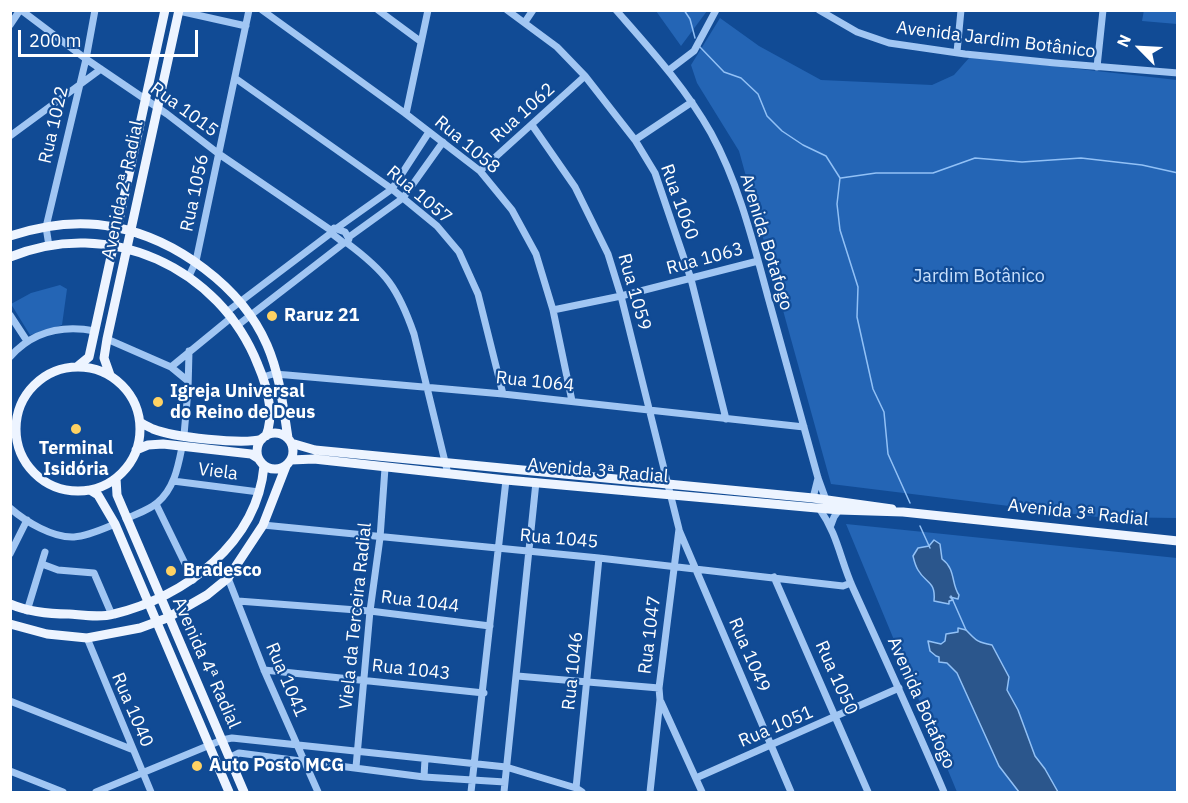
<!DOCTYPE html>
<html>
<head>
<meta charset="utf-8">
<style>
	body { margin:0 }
	#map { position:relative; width:1188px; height:803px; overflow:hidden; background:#114b95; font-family:"IBM Plex Sans",sans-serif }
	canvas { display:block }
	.frame { position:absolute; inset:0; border:12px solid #fff; pointer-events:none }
	.north { position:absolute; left:1110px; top:18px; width:60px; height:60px; -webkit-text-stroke:4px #114b95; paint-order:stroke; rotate:294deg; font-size:16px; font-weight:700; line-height:24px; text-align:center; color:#fff }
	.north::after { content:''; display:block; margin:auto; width:21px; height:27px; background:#fff; clip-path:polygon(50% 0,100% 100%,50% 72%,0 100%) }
	.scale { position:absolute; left:18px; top:30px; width:180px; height:27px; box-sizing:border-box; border:3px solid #fff; border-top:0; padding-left:8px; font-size:18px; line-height:21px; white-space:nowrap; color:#fff; -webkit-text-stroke:4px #114b95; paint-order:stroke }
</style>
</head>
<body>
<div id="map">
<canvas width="1188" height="803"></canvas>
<div class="frame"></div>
<div class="north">N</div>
<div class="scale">200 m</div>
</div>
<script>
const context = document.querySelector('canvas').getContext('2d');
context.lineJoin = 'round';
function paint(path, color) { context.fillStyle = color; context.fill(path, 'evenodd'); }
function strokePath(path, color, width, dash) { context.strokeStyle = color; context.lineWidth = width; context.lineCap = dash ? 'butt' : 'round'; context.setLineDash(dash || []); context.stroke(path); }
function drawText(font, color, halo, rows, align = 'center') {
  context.font = font + ' "IBM Plex Sans",sans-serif'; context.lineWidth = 4.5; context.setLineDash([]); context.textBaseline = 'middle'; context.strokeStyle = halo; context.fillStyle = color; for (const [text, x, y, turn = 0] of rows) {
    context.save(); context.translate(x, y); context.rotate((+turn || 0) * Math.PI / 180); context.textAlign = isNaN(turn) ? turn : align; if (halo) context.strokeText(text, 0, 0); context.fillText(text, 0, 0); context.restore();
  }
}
paint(new Path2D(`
	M 1144,10 L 1177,11 L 1177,24 L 1142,21 Z
	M 656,11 L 707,11 L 681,46 Z
	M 720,18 L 759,46 L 821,80 L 932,85 L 954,75 L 969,58 L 972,57 L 1177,80 L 1177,518 L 1098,517 L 831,484 L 739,151 L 697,83 L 691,65 Z
	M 60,285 L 67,289 L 62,325 L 30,335 L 11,304 L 31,293 Z
	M 846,524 L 1177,558 L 1177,792 L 957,792 Z`), '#2465b5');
const water = new Path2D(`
	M 934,540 L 940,544 L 942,559 C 956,569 951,584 959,595 L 958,599 L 950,597 L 953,600 L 949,601 L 949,604 L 934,601 C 936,581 926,584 918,570 C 915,565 914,560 913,556 L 918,548 L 929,546 Z
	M 958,628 L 966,630 C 976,640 976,642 992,645 L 1009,677 L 1007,690 L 1018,710 L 1035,756 L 1045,769 L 1058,792 L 1019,792 L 999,766 L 957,673 L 947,663 L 939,662 L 939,657 L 936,656 L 930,651 L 928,641 L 941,644 L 945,641 L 946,634 L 958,632 Z`);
paint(water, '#2b568c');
strokePath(water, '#92c1f6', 1.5);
strokePath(new Path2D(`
	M 684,10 L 690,19 L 695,38
	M 699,46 L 724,72 L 741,78 L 758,94 L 767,116 L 782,131 L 803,145 L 826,156 L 840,178 L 837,204 L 840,230 L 858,287 L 857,317 L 873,389 L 884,412 L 888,454 L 910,503
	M 841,178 L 876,173 L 933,173 L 975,158 L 1022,162 L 1081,158 L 1142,165 L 1178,173
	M 920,526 L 930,548
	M 951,596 L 966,630`), '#92c1f6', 1.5);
strokePath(new Path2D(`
	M 21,10 L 86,59 L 167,114 L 219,154 L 332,231
	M 262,10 L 406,114 L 480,171 L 512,210 L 536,254 L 553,310 L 572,401
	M 378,10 L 420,41
	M 507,10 L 557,47 L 585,76 L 635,140 L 655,173 L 691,279 L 726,419
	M 616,10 C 651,50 685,87 711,133 C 739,184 753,242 768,297 C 785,357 801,418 818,478 L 826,500
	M 819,10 L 857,32 L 889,43 L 965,54 L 1055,63 L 1178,73
	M 179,11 L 246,26
	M 525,22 L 533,10
	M 10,25 L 20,10
	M 957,52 L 961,10
	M 1097,67 L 1103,10
	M 669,70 L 694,51 L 716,10
	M 235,78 L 392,189 L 437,226 L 459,252 L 478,294 L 503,394
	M 406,114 L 428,10
	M 532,125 L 575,187 L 608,254 L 621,296 L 679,529 L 659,688 L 660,700 L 650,792
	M 10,136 L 101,69
	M 635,140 L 692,102
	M 480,171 L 585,76
	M 334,228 L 345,232 L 349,239 L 347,243 L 344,243 L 331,233 Z
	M 337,228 L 392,189 L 429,132
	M 349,237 L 403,198 L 443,142
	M 347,243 C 386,272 398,288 414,334 L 448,474
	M 49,246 L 46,227 L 86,59 L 95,10
	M 189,276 L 196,261 L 249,10
	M 553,310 L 621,296 L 758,261
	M 228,311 L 331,233
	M 10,315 L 27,341
	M 238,325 L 344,243
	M 107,339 L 171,367 L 188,381
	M 10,357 C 33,331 63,325 95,331
	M 171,367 L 232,317
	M 263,377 L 273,374 L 287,375 L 503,394 L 804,427
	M 184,435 L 188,390 L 189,351
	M 173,481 L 259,492
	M 813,498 L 818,478
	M 156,504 L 193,580
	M 10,508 C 26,522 53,538 74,537 C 88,536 103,529 115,524
	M 819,508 C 838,535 840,559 853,588 C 884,656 915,724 944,792
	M 126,519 C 136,514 149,510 157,503 C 174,489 178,467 182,447
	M 263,525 L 599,558 L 843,586 L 851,583
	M 831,525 L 834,517 L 839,510
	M 679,530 L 791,792
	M 10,554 L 27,520
	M 42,564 L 58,570 L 94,573 L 112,615
	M 774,577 L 868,792
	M 228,578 L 264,670 L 318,792
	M 238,601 L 370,611 L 490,626
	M 27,611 L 45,552
	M 87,638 L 151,792
	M 264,670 L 484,693
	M 517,676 L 659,688
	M 10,701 L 131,749
	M 661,702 L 702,792
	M 229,758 L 239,753 L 424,777 L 505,782
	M 356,767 L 370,611 L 380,538 L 385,468
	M 10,771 L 63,792
	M 424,777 L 425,759
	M 696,778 L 899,688
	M 576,788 L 599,558
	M 96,792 L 222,740 L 232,738 L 506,767 L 576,788 L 582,792
	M 471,792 L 506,480
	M 504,792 L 536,482`), '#a1c6f3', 7);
strokePath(new Path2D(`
	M 10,236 C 43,225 80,220 114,227 C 176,239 242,287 267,345 C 280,375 283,406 288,438
	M 10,257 C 109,216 220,268 258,365 C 267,386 275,413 266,436
	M 78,366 L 89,357 L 165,10
	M16 429a62 62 0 1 1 124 0a62 62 0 1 1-124 0Z
	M 110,375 L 104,358 L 107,339 L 179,10
	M 140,422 C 144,425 149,427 153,429 C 172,437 244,445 262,439
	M257 451a18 18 0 1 1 36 0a18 18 0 1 1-36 0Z
	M 291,443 L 315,450 L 813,498 L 892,509
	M 136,450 L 148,445 L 163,444 L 251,454 L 259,459
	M 291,460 L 314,459 L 506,480 L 839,510 L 903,512 L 1178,541
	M 116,478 L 117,495 L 244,792
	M 90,490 L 98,495 L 115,524 L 229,792
	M 10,604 C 29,612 48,614 69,614 C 83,615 100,618 114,614 C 185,597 257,543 264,466
	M 10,624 L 47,634 L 87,638 L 140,628 L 167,618 L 207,595 L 228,578 L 263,525 L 286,466`), '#edf4ff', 9);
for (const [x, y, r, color] of [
	[272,316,6,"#ffd263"],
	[158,402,6,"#ffd263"],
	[76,429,6,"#ffd263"],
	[171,571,6,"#ffd263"],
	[197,766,6,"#ffd263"]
]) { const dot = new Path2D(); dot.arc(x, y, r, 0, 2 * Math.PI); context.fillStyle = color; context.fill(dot); strokePath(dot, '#114b95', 2); }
drawText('18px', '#fff', '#114b95', [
	["Avenida Jardim Botânico",996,40,7],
	["Rua 1015",184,110,36],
	["Rua 1062",523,113,-42],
	["Rua 1022",54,125,-77],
	["Rua 1058",467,145,40],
	["Avenida 2ª Radial",123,190,-78],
	["Rua 1056",195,193,-78],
	["Rua 1057",419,195,40],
	["Rua 1060",679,202,70],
	["Avenida Botafogo",766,242,73],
	["Rua 1063",705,259,-15],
	["Rua 1059",634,292,74],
	["Rua 1064",535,382,6],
	["Avenida 3ª Radial",598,471,5],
	["Viela",218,472,7],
	["Avenida 3ª Radial",1078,513,6],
	["Rua 1045",559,539,5],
	["Rua 1044",420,602,7],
	["Viela da Terceira Radial",356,616,-84],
	["Rua 1047",650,635,-83],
	["Rua 1049",749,655,67],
	["Avenida 4ª Radial",206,663,66],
	["Rua 1043",411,670,6],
	["Rua 1046",573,671,-84],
	["Rua 1050",836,678,66],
	["Rua 1041",286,680,67],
	["Avenida Botafogo",921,703,66],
	["Rua 1040",132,710,67],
	["Rua 1051",776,727,-23]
]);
drawText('18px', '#c8e0fd', '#114b95', [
	["Jardim Botânico",979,277]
]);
drawText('bold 18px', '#fff', '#114b95', [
	["Raruz 21",284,316],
	["Igreja Universal",170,392],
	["do Reino de Deus",170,413],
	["Terminal",76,449,"center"],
	["Isidória",76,470,"center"],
	["Bradesco",183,571],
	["Auto Posto MCG",209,766]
], 'left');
</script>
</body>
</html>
